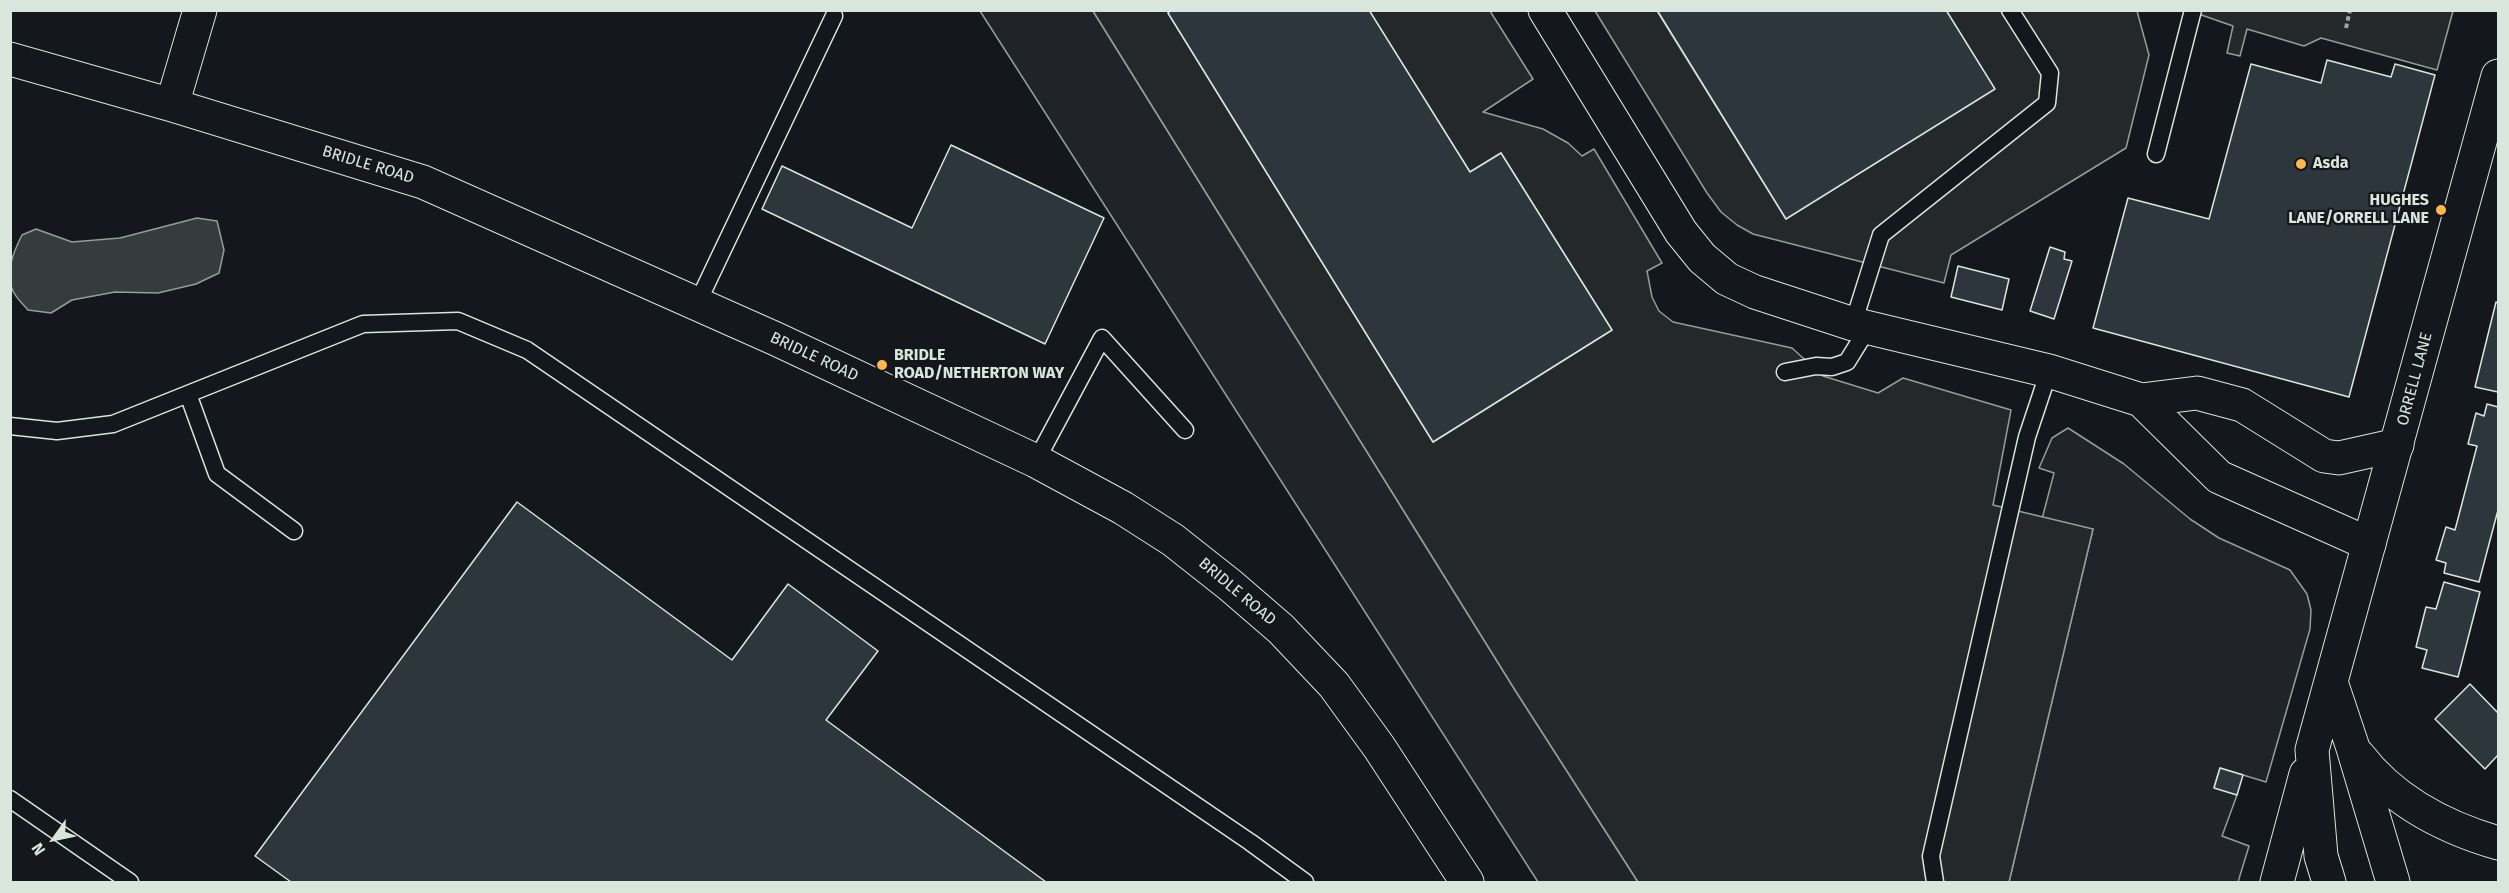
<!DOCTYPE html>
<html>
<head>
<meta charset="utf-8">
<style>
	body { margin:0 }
	#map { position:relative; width:2509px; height:893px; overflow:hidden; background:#14181c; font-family:"Fira Sans",sans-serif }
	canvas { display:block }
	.frame { position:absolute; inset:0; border:12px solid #d8e6dc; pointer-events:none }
	.north { position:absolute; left:24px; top:809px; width:60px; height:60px; -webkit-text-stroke:4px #14181c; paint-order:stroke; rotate:237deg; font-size:16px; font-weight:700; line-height:24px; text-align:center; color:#d8e6dc }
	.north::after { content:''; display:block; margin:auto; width:21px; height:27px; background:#d8e6dc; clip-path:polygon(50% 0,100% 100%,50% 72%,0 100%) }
</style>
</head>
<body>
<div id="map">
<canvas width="2509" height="893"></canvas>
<div class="frame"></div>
<div class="north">N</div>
</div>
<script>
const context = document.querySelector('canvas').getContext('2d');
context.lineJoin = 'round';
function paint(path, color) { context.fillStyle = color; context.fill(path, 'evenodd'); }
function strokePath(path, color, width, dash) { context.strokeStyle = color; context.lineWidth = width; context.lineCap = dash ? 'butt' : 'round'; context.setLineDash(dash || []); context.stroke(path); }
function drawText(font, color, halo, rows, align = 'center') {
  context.font = font + ' "Fira Sans",sans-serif'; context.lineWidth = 4.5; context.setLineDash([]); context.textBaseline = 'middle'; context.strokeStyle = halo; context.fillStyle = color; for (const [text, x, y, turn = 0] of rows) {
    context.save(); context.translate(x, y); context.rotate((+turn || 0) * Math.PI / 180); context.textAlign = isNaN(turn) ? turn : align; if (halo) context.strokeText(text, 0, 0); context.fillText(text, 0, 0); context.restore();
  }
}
const green = new Path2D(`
	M 980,11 L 1093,11 L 1515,690 L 1638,882 L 1538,882 Z
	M 2068,428 L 2124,464 L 2190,519 L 2219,538 L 2290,570 L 2307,594 L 2311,610 L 2310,629 L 2266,782 L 2220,768 L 2214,787 L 2237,795 L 2222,836 L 2249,846 L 2238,882 L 2009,882 L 2093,529 L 2036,542 L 2054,473 L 2039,468 L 2052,438 Z`);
paint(green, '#202428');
strokePath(green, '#939e99', 1.5);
const parking = new Path2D(`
	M 1093,11 L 1172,11 L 1168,13 L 1433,442 L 1612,330 L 1501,153 L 1470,172 L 1369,11 L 1490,11 L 1533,79 L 1483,112 L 1543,129 L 1568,143 L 1582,156 L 1594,149 L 1662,263 L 1647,271 L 1652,297 L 1659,311 L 1673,322 L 1792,348 L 1823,376 L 1878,393 L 1903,378 L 2011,410 L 1993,505 L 2093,529 L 2009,882 L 1638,882 L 1515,690 Z
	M 1595,11 L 1657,11 L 1786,219 L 1946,11 L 2137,11 L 2149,55 L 2126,148 L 1951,255 L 1944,283 L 1753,234 L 1737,225 L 1721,212 L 1707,193 Z
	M 2190,11 L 2453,11 L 2437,70 L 2321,38 L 2304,46 L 2247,29 L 2240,56 L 2227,53 L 2233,26 Z`);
paint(parking, '#24282b');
strokePath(parking, '#939e99', 1.5);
const water = new Path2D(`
	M 197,218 L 217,221 L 224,250 L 219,273 L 196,284 L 158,293 L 115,292 L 72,300 L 51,313 L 28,310 C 23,304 16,298 13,291 C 4,273 14,251 22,235 L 36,229 L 72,242 L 120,238 Z`);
paint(water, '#363b3e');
strokePath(water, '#939e99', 1.5);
const building = new Path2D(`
	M 1172,10 L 1369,10 L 1470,172 L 1501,153 L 1612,330 L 1433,442 L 1168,13 Z
	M 1657,10 L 1946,10 L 1995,89 L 1786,219 Z
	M 2327,60 L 2391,77 L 2395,64 L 2435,75 L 2349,397 L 2093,328 L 2128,198 L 2209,219 L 2251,64 L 2321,83 Z
	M 951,145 L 1104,218 L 1045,344 L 762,209 L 782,166 L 912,228 Z
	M 2050,247 L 2065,252 L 2064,259 L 2072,261 L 2054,319 L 2030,311 Z
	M 1958,266 L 2009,279 L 2002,310 L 1951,297 Z
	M 2496,302 L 2498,303 L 2498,392 L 2475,387 Z
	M 2487,404 L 2498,407 L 2498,510 L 2479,582 L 2444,573 L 2446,563 L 2436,560 L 2446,527 L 2455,530 L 2477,446 L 2468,444 L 2476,413 L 2484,416 Z
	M 517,502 L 732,660 L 788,584 L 878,651 L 826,720 L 1046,882 L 291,882 L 255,856 Z
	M 2444,582 L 2480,592 L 2458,677 L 2422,668 L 2427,650 L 2416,647 L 2426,607 L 2436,609 Z
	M 2470,684 L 2498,713 L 2498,755 L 2485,769 L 2435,719 Z
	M 2220,768 L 2243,775 L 2237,795 L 2214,788 Z`);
paint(building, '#2c363c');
strokePath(building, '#d8e6dc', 1.5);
const service = new Path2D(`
	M 2156,154 L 2193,10
	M 697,304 L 834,16
	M 1853,324 L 1881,235 L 2047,103 L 2050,73 L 2010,10
	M 1785,372 L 1816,366 L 1832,367 L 1847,362 L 1868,328
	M 188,394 L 217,474 L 294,531
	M 10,426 L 57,431 L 113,424 L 363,324 L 458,321 L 527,350 L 1250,842 L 1305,882
	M 1036,461 L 1102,338 L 1185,430
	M 10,799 L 130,882
	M 1935,882 L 1931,856 L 2027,437 L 2049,371`);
const minor = new Path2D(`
	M 1545,10 L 1681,232 L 1702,258 L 1727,279 L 1755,292 L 1853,324 L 2049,371 L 2141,400 L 2219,477 L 2369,544
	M 10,59 L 172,105 L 423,182 L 776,339 L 1036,461 L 1123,508 L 1173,540 L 1230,585 L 1281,629 L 1334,685 L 1379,747 L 1467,882
	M 172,105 L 200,10
	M 2141,400 L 2197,393 L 2242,405 L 2324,456 L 2339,458 L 2397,445`);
const tertiary = new Path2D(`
	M 2331,682 L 2353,748 L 2393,882
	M 2358,755 C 2393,801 2443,827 2498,843
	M 2277,882 L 2306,774
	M 2329,882 L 2321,856 L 2312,750 L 2498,76`);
strokePath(service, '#d8e6dc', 19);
strokePath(minor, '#d8e6dc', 35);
strokePath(tertiary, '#d8e6dc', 35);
strokePath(new Path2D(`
	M 2346,28 L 2350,10`), '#9da8a2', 4, [4.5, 3]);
strokePath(service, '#14181c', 16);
strokePath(minor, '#14181c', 33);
strokePath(tertiary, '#14181c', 33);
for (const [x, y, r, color] of [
	[2301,164,6,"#ffb74d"],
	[2441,210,6,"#ffb74d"],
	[882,365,6,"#ffb74d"]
]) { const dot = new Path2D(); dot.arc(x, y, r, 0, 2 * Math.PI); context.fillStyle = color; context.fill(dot); strokePath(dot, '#14181c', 2); }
drawText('bold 16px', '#d8e6dc', '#14181c', [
	["Asda",2313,164],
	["HUGHES",2429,201,"right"],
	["LANE/ORRELL LANE",2429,219,"right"],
	["BRIDLE",894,356],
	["ROAD/NETHERTON WAY",894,374]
], 'left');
drawText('16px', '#d8e6dc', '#14181c', [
	["BRIDLE ROAD",368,165,17],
	["BRIDLE ROAD",814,357,25],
	["ORRELL LANE",2415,379,-75],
	["BRIDLE ROAD",1237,592,40]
]);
</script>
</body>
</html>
